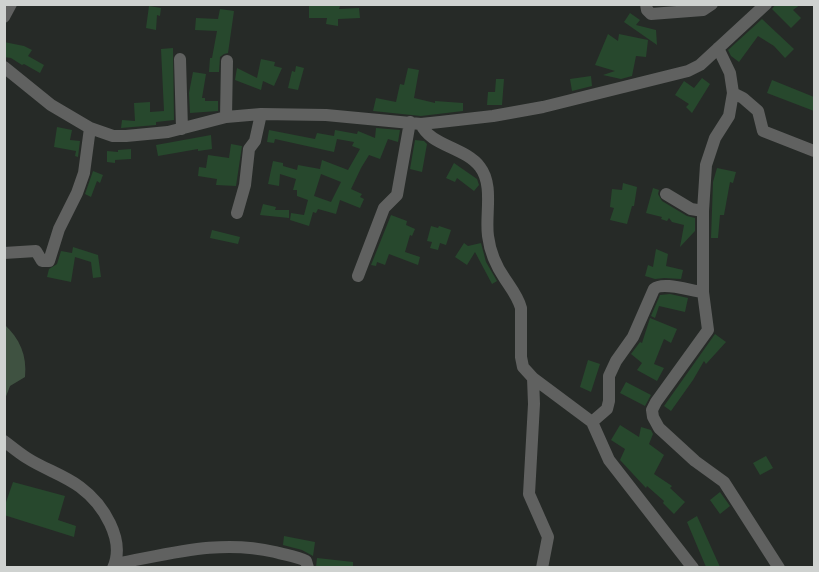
<!DOCTYPE html>
<html>
<head>
<meta charset="utf-8">
<style>
	body { margin:0 }
	#map { position:relative; width:819px; height:572px; overflow:hidden; background:#262a27; font-family:Quicksand,sans-serif }
	canvas { display:block }
	.frame { position:absolute; inset:0; border:6px solid #cfd2d0; pointer-events:none }
</style>
</head>
<body>
<div id="map">
<canvas width="819" height="572"></canvas>
<div class="frame"></div>
</div>
<script>
const context = document.querySelector('canvas').getContext('2d');
context.lineJoin = 'round';
function paint(path, color) { context.fillStyle = color; context.fill(path, 'evenodd'); }
function strokePath(path, color, width, dash) { context.strokeStyle = color; context.lineWidth = width; context.lineCap = dash ? 'butt' : 'round'; context.setLineDash(dash || []); context.stroke(path); }
paint(new Path2D(`
	M 4,324 C 20,339 27,355 25,377 L 10,386 L 5,399 L 5,419 Z`), '#3f5241');
paint(new Path2D(`
	M 309,4 L 340,6 L 339,9 L 359,8 L 360,18 L 338,19 L 338,26 L 326,24 L 327,18 L 309,18 Z
	M 776,4 L 801,4 L 793,10 L 801,18 L 791,28 L 772,9 Z
	M 149,6 L 161,8 L 160,16 L 157,15 L 156,30 L 146,28 Z
	M 220,9 L 234,11 L 228,53 L 224,54 L 220,57 L 219,72 L 209,72 L 210,58 L 212,58 L 217,31 L 195,30 L 196,18 L 218,19 Z
	M 630,13 L 640,20 L 636,25 L 656,30 L 657,45 L 624,22 Z
	M 762,19 L 794,49 L 785,58 L 774,46 L 758,36 L 739,62 L 731,56 L 728,50 Z
	M 608,34 L 618,41 L 619,34 L 648,40 L 646,57 L 636,56 L 632,76 L 621,79 L 603,75 L 615,71 L 595,65 Z
	M 4,42 L 24,46 L 32,50 L 28,56 L 44,65 L 40,73 L 24,64 L 22,65 L 11,58 L 4,57 Z
	M 173,48 L 174,120 L 156,122 L 156,125 L 121,128 L 122,120 L 135,121 L 134,103 L 150,102 L 150,112 L 164,111 L 161,49 Z
	M 261,59 L 275,62 L 274,66 L 282,68 L 274,86 L 263,81 L 261,90 L 235,80 L 237,68 L 257,78 Z
	M 296,66 L 304,68 L 298,90 L 288,88 L 292,71 L 295,72 Z
	M 408,68 L 419,70 L 414,98 L 435,103 L 435,101 L 463,103 L 463,111 L 421,116 L 373,111 L 376,98 L 396,102 L 400,84 L 404,85 Z
	M 193,72 L 206,74 L 202,98 L 205,98 L 205,101 L 218,101 L 218,111 L 190,113 L 189,93 Z
	M 591,76 L 592,86 L 572,91 L 570,79 Z
	M 702,78 L 710,84 L 692,113 L 686,107 L 689,104 L 675,95 L 684,81 L 694,88 Z
	M 496,79 L 504,79 L 502,105 L 487,105 L 488,92 L 495,92 Z
	M 772,80 L 814,97 L 814,111 L 767,93 Z
	M 57,127 L 72,130 L 70,140 L 80,141 L 78,157 L 75,156 L 76,151 L 54,147 Z
	M 376,128 L 400,130 L 398,142 L 388,139 L 380,159 L 369,155 L 361,168 L 351,189 L 362,194 L 360,197 L 364,199 L 360,208 L 340,200 L 336,214 L 318,209 L 316,213 L 313,212 L 309,226 L 290,220 L 291,213 L 304,215 L 308,200 L 297,196 L 297,190 L 293,190 L 296,179 L 280,174 L 279,186 L 268,184 L 273,161 L 283,163 L 283,166 L 297,170 L 298,165 L 320,169 L 322,160 L 348,170 L 360,149 L 352,146 L 354,142 L 337,139 L 334,152 L 275,139 L 274,143 L 267,142 L 269,130 L 315,139 L 317,133 L 334,136 L 335,130 L 357,134 L 358,131 L 375,138 ZM 321,174 L 341,182 L 331,202 L 314,196 Z
	M 211,135 L 212,149 L 198,151 L 198,149 L 158,156 L 156,145 Z
	M 415,140 L 424,141 L 427,144 L 422,172 L 410,169 Z
	M 231,144 L 242,146 L 236,186 L 216,185 L 217,179 L 198,176 L 199,167 L 206,168 L 208,155 L 229,158 Z
	M 131,149 L 131,159 L 115,160 L 115,163 L 107,162 L 107,151 L 118,152 L 118,150 Z
	M 454,163 L 477,179 L 479,185 L 474,191 L 457,178 L 455,182 L 446,178 Z
	M 717,168 L 736,172 L 733,183 L 730,182 L 724,215 L 720,215 L 718,238 L 711,238 L 713,182 Z
	M 93,171 L 103,175 L 100,183 L 97,181 L 91,197 L 85,194 Z
	M 623,183 L 637,187 L 634,206 L 632,206 L 627,224 L 610,220 L 614,208 L 610,207 L 612,189 L 622,190 Z
	M 653,188 L 659,190 L 658,194 L 662,201 L 687,216 L 695,218 L 695,231 L 680,247 L 684,225 L 672,222 L 669,218 L 667,221 L 661,219 L 662,217 L 646,213 Z
	M 263,204 L 276,207 L 275,210 L 289,210 L 289,218 L 260,215 Z
	M 391,215 L 407,221 L 406,225 L 415,229 L 412,236 L 410,235 L 405,252 L 420,257 L 418,265 L 389,254 L 385,265 L 377,262 L 376,266 L 371,265 Z
	M 431,226 L 438,228 L 439,226 L 451,230 L 446,245 L 440,243 L 438,250 L 430,248 L 432,242 L 427,241 Z
	M 212,230 L 240,237 L 238,244 L 210,238 Z
	M 464,243 L 468,246 L 481,243 L 486,262 L 497,281 L 492,284 L 475,252 L 467,265 L 455,257 Z
	M 73,247 L 98,255 L 101,277 L 93,278 L 91,262 L 75,257 L 71,282 L 47,277 L 49,269 L 57,264 L 61,251 L 72,253 Z
	M 656,249 L 668,254 L 666,266 L 683,270 L 681,279 L 664,278 L 655,279 L 645,276 L 648,265 L 653,267 Z
	M 670,294 L 688,298 L 685,312 L 659,306 L 655,318 L 651,316 L 660,295 Z
	M 650,318 L 677,329 L 671,343 L 664,339 L 654,364 L 664,368 L 657,381 L 637,370 L 642,363 L 631,354 L 640,342 L 642,343 Z
	M 715,334 L 726,342 L 706,364 L 704,361 L 693,380 L 671,411 L 664,406 Z
	M 588,360 L 600,364 L 591,392 L 580,387 Z
	M 626,382 L 651,395 L 645,406 L 620,393 Z
	M 620,425 L 639,437 L 641,427 L 651,430 L 653,434 L 649,444 L 664,455 L 654,474 L 672,486 L 670,488 L 685,502 L 674,514 L 663,503 L 664,501 L 647,486 L 646,488 L 620,460 L 625,449 L 611,440 Z
	M 766,456 L 773,468 L 760,475 L 753,463 Z
	M 13,482 L 65,496 L 58,520 L 76,526 L 74,537 L 4,515 L 4,508 Z
	M 720,492 L 730,506 L 720,514 L 710,500 Z
	M 697,516 L 720,567 L 706,567 L 687,522 Z
	M 284,536 L 315,542 L 313,556 L 302,550 L 283,545 Z
	M 317,558 L 353,562 L 353,567 L 316,567 Z`), '#27482d');
strokePath(new Path2D(`
	M 646,4 L 647,10 L 651,14 L 703,10 L 712,4
	M 4,17 L 11,4
	M 718,48 L 730,73 L 733,93 L 729,116 L 715,138 L 706,165 L 703,211 L 703,292 L 708,330 L 656,402 L 652,410 L 653,417 L 659,428 L 695,461 L 724,482 L 779,568
	M 180,59 L 182,129
	M 4,67 L 51,105 L 90,128 L 113,136 L 126,136 L 168,132 L 226,117 L 261,114 L 326,115 L 421,124 L 440,122 L 493,116 L 543,107 L 688,71 L 700,65 L 766,4
	M 733,93 L 743,98 L 758,111 L 763,131 L 814,151
	M 226,117 L 227,61
	M 421,124 C 430,146 465,147 480,167 C 494,185 485,215 488,236 C 490,252 496,266 505,279 C 511,288 518,297 521,308 L 521,357 L 523,367 L 533,378 L 592,422 L 609,460 L 693,568
	M 666,194 L 691,209 L 703,211
	M 237,213 L 245,185 L 249,149 L 255,141 L 261,114
	M 4,253 L 36,251 L 42,261 L 49,261 L 59,229 L 77,193 L 84,173 L 90,128
	M 358,276 L 384,208 L 397,195 L 410,122
	M 533,378 L 534,404 L 529,494 L 548,537 L 542,568
	M 592,422 L 607,409 L 609,401 L 609,376 L 616,361 L 633,337 L 654,289 C 663,281 691,291 703,292
	M 4,441 C 12,447 19,453 27,458 C 44,469 64,475 80,487 C 103,504 126,540 113,568
	M 115,564 C 171,554 219,539 275,552 C 285,555 297,556 306,561 L 308,568`), '#606160', 12);
</script>
</body>
</html>
